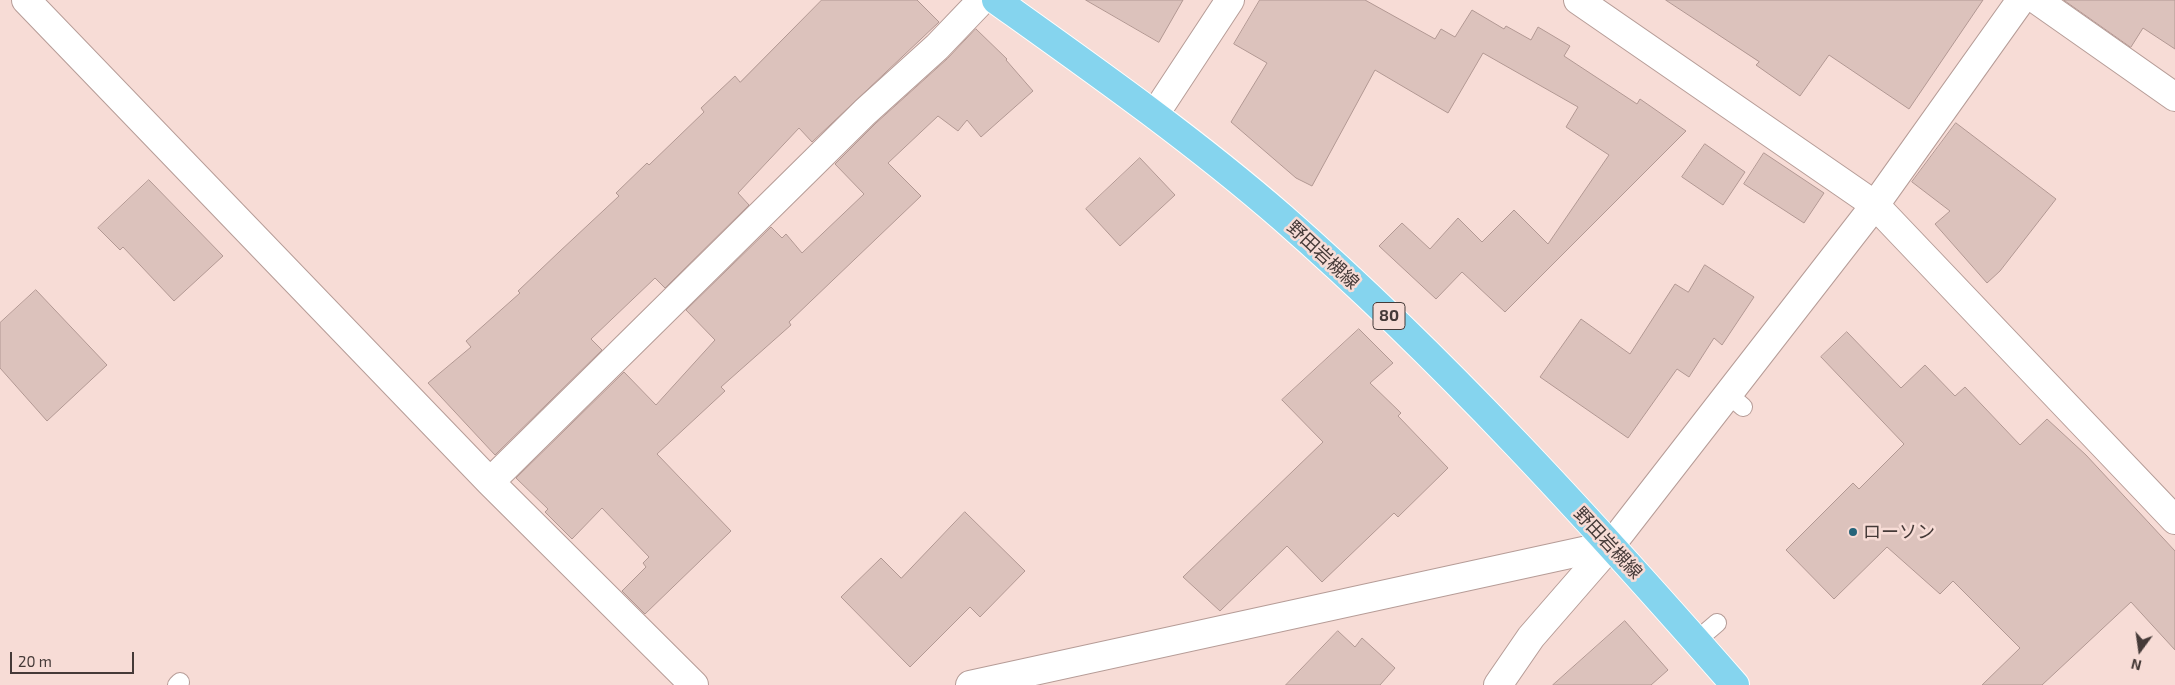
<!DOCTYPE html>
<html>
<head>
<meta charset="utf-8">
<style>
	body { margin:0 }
	#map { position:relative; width:2175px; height:685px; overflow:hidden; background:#f7dcd6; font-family:"Exo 2",sans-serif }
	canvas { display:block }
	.north { position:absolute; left:2115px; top:625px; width:50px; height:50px; -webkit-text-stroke:4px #f7dcd6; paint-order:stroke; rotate:194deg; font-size:14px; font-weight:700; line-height:20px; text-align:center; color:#453a38 }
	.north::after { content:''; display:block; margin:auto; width:18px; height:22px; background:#453a38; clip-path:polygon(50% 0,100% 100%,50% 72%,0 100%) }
	.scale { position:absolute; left:10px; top:652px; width:124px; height:22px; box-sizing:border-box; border:2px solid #453a38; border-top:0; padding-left:6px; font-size:15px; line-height:18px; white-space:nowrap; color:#453a38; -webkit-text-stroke:4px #f7dcd6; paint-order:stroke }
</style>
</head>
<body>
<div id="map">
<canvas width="2175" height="685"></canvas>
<div class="north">N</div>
<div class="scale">20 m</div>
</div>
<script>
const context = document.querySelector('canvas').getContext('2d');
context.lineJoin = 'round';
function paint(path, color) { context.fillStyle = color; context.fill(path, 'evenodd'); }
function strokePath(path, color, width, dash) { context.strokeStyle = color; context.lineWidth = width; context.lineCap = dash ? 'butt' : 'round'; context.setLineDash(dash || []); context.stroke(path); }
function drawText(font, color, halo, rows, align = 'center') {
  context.font = font + ' "Exo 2","Noto Sans JP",sans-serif'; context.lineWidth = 5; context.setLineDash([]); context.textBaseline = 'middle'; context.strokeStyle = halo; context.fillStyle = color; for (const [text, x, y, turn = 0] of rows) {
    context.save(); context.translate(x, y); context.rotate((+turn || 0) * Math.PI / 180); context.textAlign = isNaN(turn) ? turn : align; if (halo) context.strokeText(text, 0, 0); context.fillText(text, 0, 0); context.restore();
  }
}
const building = new Path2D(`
	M 822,0 L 917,0 L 939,22 L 812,142 L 799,128 L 738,193 L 749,205 L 665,288 L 655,278 L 591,339 L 602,350 L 495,455 L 428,383 L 471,347 L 466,341 L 520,293 L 518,291 L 559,252 L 619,196 L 616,193 L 647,163 L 649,165 L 704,112 L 701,108 L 735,76 L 740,82 Z
	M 1086,0 L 1183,0 L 1159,42 Z
	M 1260,0 L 1365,0 L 1435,39 L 1441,29 L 1455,37 L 1472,10 L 1504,29 L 1506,26 L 1531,40 L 1538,27 L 1570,46 L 1564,56 L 1637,104 L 1640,99 L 1686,131 L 1505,312 L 1462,272 L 1436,299 L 1379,246 L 1402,223 L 1430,249 L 1458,218 L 1482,242 L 1514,210 L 1548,244 L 1609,155 L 1566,127 L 1578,107 L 1483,53 L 1448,113 L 1375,70 L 1312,186 L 1296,178 L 1231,122 L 1267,63 L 1234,44 Z
	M 1666,0 L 1983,0 L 1909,109 L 1829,55 L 1800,96 L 1756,65 L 1759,62 Z
	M 2064,0 L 2175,0 L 2175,49 L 2143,28 L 2131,47 Z
	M 976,29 L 1007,59 L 1006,60 L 1033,91 L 981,137 L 967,120 L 958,131 L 938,116 L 888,163 L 921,196 L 789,322 L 791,325 L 721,387 L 725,391 L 657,454 L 731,531 L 645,614 L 622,591 L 646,567 L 643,563 L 649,557 L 602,508 L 572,539 L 545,512 L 548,509 L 516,478 L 624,372 L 656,405 L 715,340 L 686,310 L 771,227 L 782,238 L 786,234 L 802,253 L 864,194 L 835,164 L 876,123 L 947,59 Z
	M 1956,123 L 2056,199 L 2000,271 L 1987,283 L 1935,224 L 1950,211 L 1912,182 Z
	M 1705,144 L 1745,172 L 1723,205 L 1682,177 Z
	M 1764,153 L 1824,193 L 1804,223 L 1744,184 Z
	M 1140,158 L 1175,195 L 1120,246 L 1086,209 Z
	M 149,180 L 223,256 L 174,301 L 123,247 L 120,250 L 98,228 Z
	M 1705,265 L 1754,297 L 1722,345 L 1714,338 L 1689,377 L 1677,369 L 1628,438 L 1540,377 L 1581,319 L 1630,354 L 1675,284 L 1688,292 Z
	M 36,290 L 107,365 L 47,421 L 0,368 L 0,323 Z
	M 1359,329 L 1393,363 L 1370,383 L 1401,413 L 1398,416 L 1448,468 L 1398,517 L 1394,513 L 1322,582 L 1287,546 L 1220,611 L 1183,577 L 1323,442 L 1282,400 Z
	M 1847,332 L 1901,388 L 1925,365 L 1955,396 L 1965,387 L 2020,445 L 2047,419 L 2086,455 L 2175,551 L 2175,650 L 2131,602 L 2042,685 L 1982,685 L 2020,648 L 1953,581 L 1940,594 L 1887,547 L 1834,599 L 1786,550 L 1853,483 L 1859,489 L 1904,444 L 1821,357 Z
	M 965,512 L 1025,571 L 980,617 L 970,607 L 910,667 L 841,597 L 881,558 L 901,578 Z
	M 1625,621 L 1668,670 L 1651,685 L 1553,685 Z
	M 1338,631 L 1355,647 L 1362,638 L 1395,668 L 1380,685 L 1286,685 Z`);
paint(building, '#dcc2bc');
strokePath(building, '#b29893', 1);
const lane = new Path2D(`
	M 1728,394 L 1743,407
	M 1696,641 L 1717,623
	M 177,685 L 180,682`);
const street = new Path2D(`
	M 26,0 L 490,482 L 694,685
	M 1578,0 L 1875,205 L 2175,520
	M 2037,0 L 2175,97
	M 1155,114 L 1230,0
	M 490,482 L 865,112 L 937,47 L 982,0
	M 970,685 L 1611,545 L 1875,205 L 2021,0`);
const secondary = new Path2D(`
	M 1498,685 L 1531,637 L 1611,545`);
const primary = new Path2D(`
	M 996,0 C 1094,70 1192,139 1283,218 C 1446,361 1592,522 1735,685`);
strokePath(lane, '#b69c97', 20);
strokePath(street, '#b69c97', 30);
strokePath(secondary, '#b69c97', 30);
strokePath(primary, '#fff', 30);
strokePath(lane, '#fff', 18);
strokePath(street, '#fff', 28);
strokePath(secondary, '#fff', 28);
strokePath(primary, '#85d4ee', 28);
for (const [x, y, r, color] of [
	[1853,532,5,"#25647a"]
]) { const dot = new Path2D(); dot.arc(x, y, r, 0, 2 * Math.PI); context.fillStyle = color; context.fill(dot); strokePath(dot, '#f7dcd6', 2); }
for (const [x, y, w] of [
	[1389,316,32]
]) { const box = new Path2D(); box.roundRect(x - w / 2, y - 13.5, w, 27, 4); context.fillStyle = '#f7dcd6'; context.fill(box); strokePath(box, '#453a38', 1); }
drawText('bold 16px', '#453a38', null, [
	["80",1389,316]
]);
drawText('18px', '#453a38', '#f7dcd6', [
	["野田岩槻線",1323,255,43],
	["野田岩槻線",1608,543,47]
]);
drawText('18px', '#453a38', '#f7dcd6', [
	["ローソン",1863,532]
], 'left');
</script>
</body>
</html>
